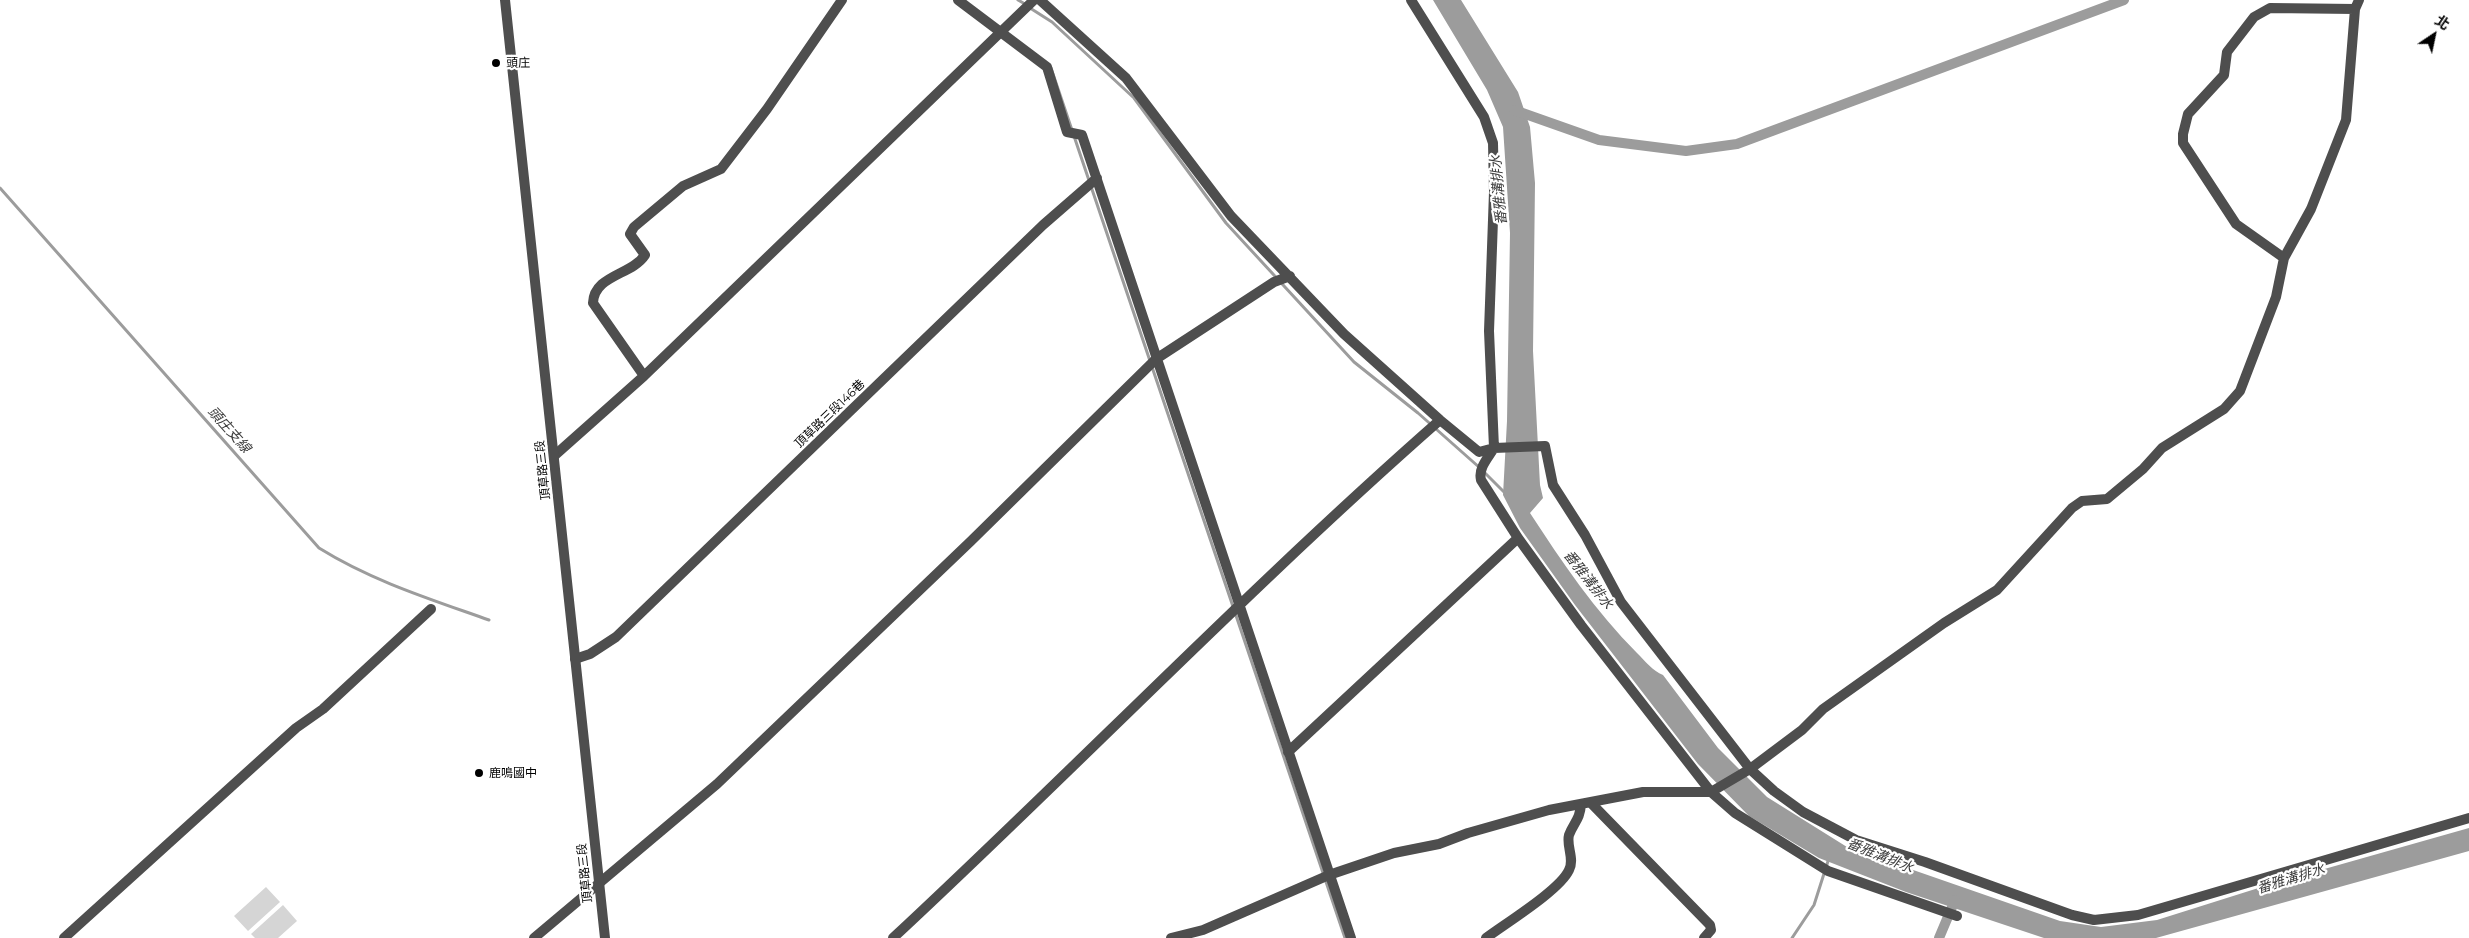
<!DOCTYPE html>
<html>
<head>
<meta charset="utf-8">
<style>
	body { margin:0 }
	#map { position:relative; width:2469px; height:938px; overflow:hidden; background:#fff; font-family:Montserrat,"Noto Sans TC",sans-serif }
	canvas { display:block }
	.north { position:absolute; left:2409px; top:10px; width:50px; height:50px; -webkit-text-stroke:4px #fff; paint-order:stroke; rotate:34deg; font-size:14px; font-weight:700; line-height:20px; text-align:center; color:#000 }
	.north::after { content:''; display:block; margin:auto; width:18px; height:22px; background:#000; clip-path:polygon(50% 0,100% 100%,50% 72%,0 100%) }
</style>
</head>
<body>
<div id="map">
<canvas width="2469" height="938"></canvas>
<div class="north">北</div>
</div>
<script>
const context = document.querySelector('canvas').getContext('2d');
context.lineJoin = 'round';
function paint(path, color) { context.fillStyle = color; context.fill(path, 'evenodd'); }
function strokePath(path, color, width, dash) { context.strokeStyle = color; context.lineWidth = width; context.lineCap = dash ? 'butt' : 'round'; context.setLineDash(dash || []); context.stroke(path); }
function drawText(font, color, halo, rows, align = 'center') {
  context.font = font + ' Montserrat,"Noto Sans TC",sans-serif'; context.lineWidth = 4.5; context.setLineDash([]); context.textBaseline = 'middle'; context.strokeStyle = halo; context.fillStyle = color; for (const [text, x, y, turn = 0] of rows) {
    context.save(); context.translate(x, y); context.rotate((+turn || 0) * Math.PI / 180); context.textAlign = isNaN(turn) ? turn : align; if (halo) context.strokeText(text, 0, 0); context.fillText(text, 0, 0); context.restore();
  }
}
paint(new Path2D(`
	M 266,887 L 280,902 L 248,931 L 234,916 Z
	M 283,905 L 297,921 L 278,938 L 255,938 L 251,934 Z`), '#d5d5d5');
paint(new Path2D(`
	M 1433,0 L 1461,0 L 1518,92 L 1530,127 L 1535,183 L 1533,351 L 1540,485 L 1543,498 L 1530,513 C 1562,562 1595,611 1637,653 C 1645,661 1653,671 1663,675 L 1718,748 L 1767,797 L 1847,847 L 2060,921 L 2101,927 L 2157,920 L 2268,885 L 2469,828 L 2469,851 L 2156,938 L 2044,938 L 1906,892 L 1819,858 L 1749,816 L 1698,764 L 1575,605 L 1520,528 L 1503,495 L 1507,421 L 1510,233 L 1503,127 L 1487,90 Z`), '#9c9c9c');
strokePath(new Path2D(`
	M 1018,0 L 1025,4
	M 1030,8 L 1052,22 L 1134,98 L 1226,223 L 1354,362 L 1418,413 L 1480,468
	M 1051,68 L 1345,938
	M 0,188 L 319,548 C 372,581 430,599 489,620
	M 1484,472 L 1504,492
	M 1792,938 L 1814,905 L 1829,858`), '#9c9c9c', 3);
strokePath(new Path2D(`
	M 1514,110 L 1599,140 L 1686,151 L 1737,144 L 2124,0
	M 1939,938 L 1955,900`), '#9c9c9c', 10);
strokePath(new Path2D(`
	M 958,0 L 1047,67 L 1067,132 L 1082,135 L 1351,938
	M 1040,0 L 1126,78 L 1231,216 L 1344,334 L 1440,420 L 1479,452 L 1494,448 L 1545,446 L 1553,485 L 1585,535 L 1621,602 L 1750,769 L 1774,791 L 1803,812 L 1856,840 L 1925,862 L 2072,915 L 2094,920 L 2138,915 L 2469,818
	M 1411,0 L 1484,117 L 1493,143 L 1494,192 L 1489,331 L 1494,448 C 1488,458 1478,468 1481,480 L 1518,538 L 1581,625 L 1711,792 L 1735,813 L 1828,871 L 1957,916
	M 2284,258 L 2236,224 L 2183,143 L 2183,134 L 2188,114 L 2224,75 L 2227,52 L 2254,17 L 2270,8 L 2355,9
	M 644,376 L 593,303 C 594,275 632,275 645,255 L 630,234 L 634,227 L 683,186 L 721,169 L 767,109 L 842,0
	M 554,456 L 644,376 L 1034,0
	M 575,659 L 590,654 L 616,637 L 1043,225 L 1097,178
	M 1288,752 L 1518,538
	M 1591,803 L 1710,925 L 1711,930 L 1704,938
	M 64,938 L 296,728 L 323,709 L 431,609
	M 534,938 L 717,784 L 971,541 L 1156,359 L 1274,282 L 1290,276
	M 893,938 C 1077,767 1251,586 1440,420
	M 1171,938 L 1203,930 L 1329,875 L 1394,853 L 1439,844 L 1468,833 L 1549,810 L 1643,792 L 1711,792 L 1750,769 L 1802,730 L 1823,709 L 1944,623 L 1997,590 L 2072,508 L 2082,501 L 2107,499 L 2143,469 L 2162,448 L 2224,409 L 2240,391 L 2276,297 L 2284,258 L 2311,209 L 2346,120 L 2355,9 L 2359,0
	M 1486,938 C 1506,923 1560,890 1569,870 C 1575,859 1566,846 1569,835 C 1574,822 1580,820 1581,804`), '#4e4e4e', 10);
strokePath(new Path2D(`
	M 505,0 L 605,938`), '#4e4e4e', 10);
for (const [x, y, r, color] of [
	[496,63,5,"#000"],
	[479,773,5,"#000"]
]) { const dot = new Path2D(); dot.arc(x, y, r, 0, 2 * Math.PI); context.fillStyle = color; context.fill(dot); strokePath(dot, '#fff', 2); }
drawText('12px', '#000', '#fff', [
	["頭庄",506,63],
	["鹿鳴國中",489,773]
], 'left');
drawText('12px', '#000', '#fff', [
	["頂草路三段146巷",830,414,-44],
	["頂草路三段",543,470,-96],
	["頂草路三段",585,873,-96]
]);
drawText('italic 14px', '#3d3d3d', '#fff', [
	["番雅溝排水",1499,190,-95],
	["頭庄支線",229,430,48],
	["番雅溝排水",1588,580,52],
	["番雅溝排水",1880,856,22],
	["番雅溝排水",2291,879,-17]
]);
</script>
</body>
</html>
